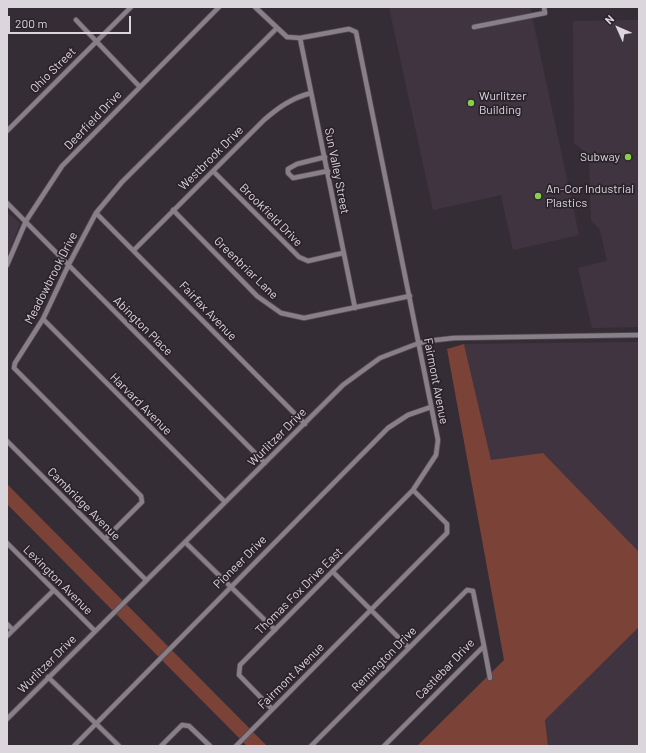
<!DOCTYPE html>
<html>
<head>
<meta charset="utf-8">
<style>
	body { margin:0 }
	#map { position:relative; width:646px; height:753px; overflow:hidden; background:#352d35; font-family:Barlow,sans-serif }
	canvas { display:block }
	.frame { position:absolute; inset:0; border:8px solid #dbd6db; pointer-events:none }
	.north { position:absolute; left:598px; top:8px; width:40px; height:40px; -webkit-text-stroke:3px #2b232b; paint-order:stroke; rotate:315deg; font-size:11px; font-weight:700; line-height:16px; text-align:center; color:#dbd6db }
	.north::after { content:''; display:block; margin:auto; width:14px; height:18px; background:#dbd6db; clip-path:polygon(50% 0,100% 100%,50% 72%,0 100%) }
	.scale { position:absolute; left:8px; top:16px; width:123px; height:18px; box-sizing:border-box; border:2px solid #dbd6db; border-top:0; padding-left:5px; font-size:12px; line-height:14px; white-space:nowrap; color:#dbd6db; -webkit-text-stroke:3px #2b232b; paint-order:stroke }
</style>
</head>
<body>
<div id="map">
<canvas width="646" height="753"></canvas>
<div class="frame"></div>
<div class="north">N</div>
<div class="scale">200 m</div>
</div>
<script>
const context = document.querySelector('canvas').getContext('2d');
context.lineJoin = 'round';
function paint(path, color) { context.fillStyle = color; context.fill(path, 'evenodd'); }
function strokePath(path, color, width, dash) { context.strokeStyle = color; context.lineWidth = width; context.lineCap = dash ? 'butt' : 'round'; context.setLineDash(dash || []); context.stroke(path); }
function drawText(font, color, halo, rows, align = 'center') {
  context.font = font + ' Barlow,sans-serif'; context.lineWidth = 3.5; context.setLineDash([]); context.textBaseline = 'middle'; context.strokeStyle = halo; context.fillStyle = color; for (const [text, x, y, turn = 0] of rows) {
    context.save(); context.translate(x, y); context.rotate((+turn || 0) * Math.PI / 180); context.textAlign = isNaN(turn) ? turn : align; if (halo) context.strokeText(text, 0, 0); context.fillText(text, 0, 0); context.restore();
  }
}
paint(new Path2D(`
	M 389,7 L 530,7 L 579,235 L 513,250 L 501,195 L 433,210 Z
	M 639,20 L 639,327 L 592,328 L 578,268 L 607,261 L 600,230 L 591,220 L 589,155 L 574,143 L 573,21 Z
	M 7,212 L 20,223 L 7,257 Z
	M 639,342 L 639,552 L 543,453 L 491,461 L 464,344 Z
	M 639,627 L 639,746 L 548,746 L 545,720 Z`), '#413441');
paint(new Path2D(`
	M 464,344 L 491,460 L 543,453 L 639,552 L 639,627 L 545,720 L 548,746 L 417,746 L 504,660 L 447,349 Z
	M 7,484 L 267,746 L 247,746 L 7,504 Z`), '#7b4237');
const street = new Path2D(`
	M 255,7 L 287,37 L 300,38 L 349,29 L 356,32 L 438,440 L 436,455 L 413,490 L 240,665 L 239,675 L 272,709
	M 76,20 L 139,86
	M 474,27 L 545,13 L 544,7
	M 300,38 L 355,308
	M 7,131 L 131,7
	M 325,157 L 297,164 L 288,169 L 288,173 L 293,178 L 328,171
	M 213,171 L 299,257 L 308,261 L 343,253
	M 7,203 L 265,463
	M 173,210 L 257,296 L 281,313 L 304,318 L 410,296
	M 96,213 L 305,424
	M 134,250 L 264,120 C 279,107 292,98 311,93
	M 7,265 L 26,221 L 62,166 L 219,7
	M 43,319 L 225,502
	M 7,441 L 146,580
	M 105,539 L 142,502 L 141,496 L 14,368 L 15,363 L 43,319 L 69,264 L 96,213 L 122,182 L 276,29
	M 185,542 L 275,630
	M 7,543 L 95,631
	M 333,572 L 409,648
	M 7,624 L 13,630
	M 7,636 L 54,590
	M 484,646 L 490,678
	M 48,677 L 119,746
	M 7,719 L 343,385 L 380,358 L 419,343 L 436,340 L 454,338 L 639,335
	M 74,746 L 388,428 L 408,415 L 431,407
	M 161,746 L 182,725 L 189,726 L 210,746
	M 236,746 L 447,533 L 447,524 L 413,490
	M 311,746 L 467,590 L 473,591 L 484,646 L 384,746`);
strokePath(street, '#514b52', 6);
strokePath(street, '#887f88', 4.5);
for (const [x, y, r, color] of [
	[471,103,4,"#87cf4a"],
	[628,157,4,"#87cf4a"],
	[538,196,4,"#87cf4a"]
]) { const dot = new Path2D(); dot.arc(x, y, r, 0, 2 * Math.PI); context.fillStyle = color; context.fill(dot); strokePath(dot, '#2b232b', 1.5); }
drawText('12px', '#dbd6db', '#2b232b', [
	["Ohio Street",53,70,-45],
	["Deerfield Drive",93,120,-46],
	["Westbrook Drive",211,158,-45],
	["Sun Valley Street",337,171,79],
	["Brookfield Drive",271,215,45],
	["Greenbriar Lane",246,268,44],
	["Meadowbrook Drive",51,278,-63],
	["Fairfax Avenue",208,311,46],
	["Abington Place",143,326,45],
	["Fairmont Avenue",436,381,79],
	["Harvard Avenue",141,404,45],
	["Wurlitzer Drive",277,437,-45],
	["Cambridge Avenue",84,504,45],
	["Pioneer Drive",240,562,-45],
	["Lexington Avenue",58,580,45],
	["Thomas Fox Drive East",299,591,-45],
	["Remington Drive",384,659,-45],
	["Wurlitzer Drive",47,664,-45],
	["Castlebar Drive",445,669,-46],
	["Fairmont Avenue",291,676,-45]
]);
drawText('12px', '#dbd6db', '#2b232b', [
	["Wurlitzer",479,96],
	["Building",479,110],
	["Subway",620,157,"right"],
	["An-Cor Industrial",546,189],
	["Plastics",546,203]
], 'left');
</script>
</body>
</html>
